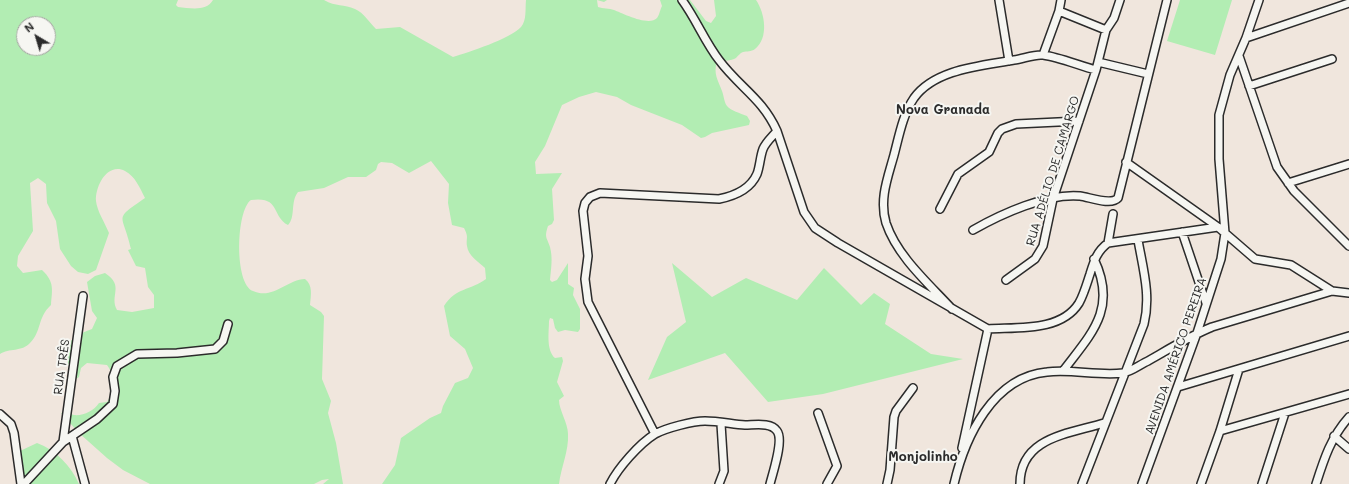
<!DOCTYPE html>
<html>
<head>
<meta charset="utf-8">
<style>
	body { margin:0 }
	#map { position:relative; width:1349px; height:484px; overflow:hidden; background:#f0e6dd; font-family:Mali,sans-serif }
	canvas { display:block }
	.north { position:absolute; left:16px; top:16px; width:40px; height:40px; box-sizing:border-box; background:#f6f6f2; border:1px solid #a5a5a2; border-radius:50%; rotate:322deg; font-size:11px; font-weight:700; line-height:16px; text-align:center; color:#2b2b2b }
	.north::after { content:''; display:block; margin:auto; width:14px; height:18px; background:#2b2b2b; clip-path:polygon(50% 0,100% 100%,50% 72%,0 100%) }
</style>
</head>
<body>
<div id="map">
<canvas width="1349" height="484"></canvas>
<div class="north">N</div>
</div>
<script>
const context = document.querySelector('canvas').getContext('2d');
context.lineJoin = 'round';
function paint(path, color) { context.fillStyle = color; context.fill(path, 'evenodd'); }
function strokePath(path, color, width, dash) { context.strokeStyle = color; context.lineWidth = width; context.lineCap = dash ? 'butt' : 'round'; context.setLineDash(dash || []); context.stroke(path); }
function drawText(font, color, halo, rows, align = 'center') {
  context.font = font + ' Mali,sans-serif'; context.lineWidth = 4; context.setLineDash([]); context.textBaseline = 'middle'; context.strokeStyle = halo; context.fillStyle = color; for (const [text, x, y, turn = 0] of rows) {
    context.save(); context.translate(x, y); context.rotate((+turn || 0) * Math.PI / 180); context.textAlign = isNaN(turn) ? turn : align; if (halo) context.strokeText(text, 0, 0); context.fillText(text, 0, 0); context.restore();
  }
}
paint(new Path2D(`
	M 0,0 L 178,0 L 176,5 L 178,7 C 190,8 206,12 213,0 L 324,0 C 336,7 344,4 355,9 C 364,13 369,22 376,29 L 400,27 L 453,57 C 469,52 510,39 521,27 C 527,20 525,9 526,0 L 607,0 L 604,2 L 597,0 L 598,7 C 603,9 609,8 614,10 C 622,13 649,27 657,18 C 659,16 660,10 662,6 L 660,0 L 690,0 L 706,21 L 711,23 L 716,16 L 714,0 L 756,0 C 765,13 769,38 755,49 C 751,52 747,51 743,52 C 740,53 738,56 736,58 C 731,61 723,61 717,61 C 713,74 718,80 722,91 C 724,96 724,102 727,106 C 731,111 740,113 747,116 L 750,121 L 749,125 L 712,133 L 705,137 L 701,138 L 682,125 L 631,105 L 617,97 L 596,92 L 579,97 L 562,105 L 545,146 L 535,162 L 536,174 L 562,173 L 552,189 L 554,220 L 552,224 L 548,226 C 544,238 547,237 550,247 C 553,258 551,269 550,280 L 552,282 L 557,280 L 568,263 L 568,284 L 574,288 L 573,295 L 580,309 L 580,329 L 578,332 L 565,330 L 558,332 L 555,328 L 553,319 L 550,318 L 549,321 C 549,332 546,350 555,358 L 562,357 L 563,361 L 557,382 L 564,396 L 559,400 C 559,410 568,423 568,434 C 569,451 561,467 559,484 L 382,484 L 395,465 L 401,438 L 430,418 L 441,413 L 443,406 L 455,383 L 468,378 L 473,368 L 465,349 L 450,336 L 444,306 C 456,287 470,291 486,279 L 485,268 C 479,262 468,256 467,246 C 466,237 469,238 464,228 L 452,225 L 448,203 L 449,184 L 431,161 L 409,173 L 392,163 L 381,162 L 378,164 L 376,170 L 366,177 L 348,177 L 324,188 L 298,192 C 290,202 296,217 288,225 C 271,216 281,196 251,200 C 236,210 234,284 253,291 C 273,300 286,280 305,279 C 313,285 311,295 310,305 L 321,312 L 324,316 L 322,379 L 331,401 L 328,413 L 336,443 L 343,484 L 323,484 L 329,479 L 322,480 L 314,484 L 150,484 L 123,470 L 107,458 L 79,433 L 61,413 C 67,411 69,414 74,415 C 83,416 94,411 99,403 L 107,402 C 114,393 114,373 107,365 L 87,363 L 81,368 L 79,377 L 76,379 L 73,378 C 63,349 62,340 92,329 L 97,318 L 92,311 L 87,282 L 95,276 L 105,273 C 125,286 109,295 117,310 L 132,312 L 154,308 L 154,295 L 148,287 L 145,268 L 136,266 L 128,250 L 131,249 C 123,212 112,221 145,198 C 140,188 135,176 125,171 C 107,162 95,187 96,201 C 97,211 105,223 109,233 L 96,270 L 88,274 L 78,272 L 71,266 L 60,249 L 56,221 L 47,203 L 46,184 L 38,178 L 30,183 L 33,231 L 18,256 L 17,266 L 23,273 L 42,270 C 55,282 52,290 51,305 C 37,318 42,331 30,343 C 22,352 9,348 0,354 ZM 24,24 L 48,24 L 48,48 L 24,48 Z
	M 1180,0 L 1232,0 L 1215,55 L 1167,41 Z
	M 672,263 L 712,297 L 746,278 L 797,300 L 824,268 L 861,305 L 874,293 L 890,304 L 885,324 L 931,354 L 963,359 L 823,394 L 768,402 L 725,353 L 648,380 L 667,337 L 686,322 Z
	M 37,443 C 56,450 71,466 79,484 L 24,484 L 20,463 L 20,451 Z`), '#b2edb3');
const minor = new Path2D(`
	M 999,0 L 1009,61
	M 1059,11 L 1106,30
	M 1246,38 L 1349,3
	M 1043,55 L 1059,11 L 1061,0
	M 1239,56 L 1277,167 L 1294,191 L 1349,246
	M 1098,62 L 1148,74
	M 1249,86 L 1332,59
	M 777,131 L 804,212 L 815,228 L 838,243 L 988,329
	M 1126,162 L 1218,227
	M 1288,183 L 1349,164
	M 940,209 L 958,174 L 989,152 L 998,133 L 1002,129 L 1016,124 L 1079,121
	M 973,230 C 1001,214 1047,193 1080,196 C 1089,197 1111,206 1118,198 L 1167,0
	M 1182,232 L 1206,303
	M 1108,243 L 1113,214
	M 1006,280 L 1035,259 L 1043,246 L 1053,199 L 1096,70 L 1106,30 L 1114,18 L 1120,0
	M 952,309 C 928,283 897,256 886,223 C 879,199 888,177 894,155 C 899,136 903,114 914,98 C 935,69 981,66 1014,60 C 1023,59 1034,54 1043,55 C 1059,57 1080,66 1096,70
	M 988,329 C 1017,327 1061,332 1079,303 C 1084,294 1087,283 1090,274 C 1094,261 1097,251 1108,243 L 1218,227 L 1255,259 L 1291,265 L 1332,291
	M 1063,371 C 1091,334 1118,309 1094,259
	M 1178,387 L 1349,336
	M 818,413 L 837,466 L 827,484
	M 0,414 L 11,424 L 14,433 L 21,484
	M 1220,431 L 1349,394
	M 655,434 L 588,302 L 585,279 L 588,256 L 583,211 L 585,203 L 590,197 L 600,193 L 719,199 C 734,196 750,190 757,174 C 760,166 760,157 763,149 C 766,142 772,137 777,131 C 762,98 740,88 719,60 C 705,42 696,19 682,0
	M 72,436 L 85,484
	M 1334,436 L 1349,449
	M 63,442 L 83,296
	M 962,448 L 988,329
	M 24,484 L 63,442 L 97,419 L 113,404 L 115,391 L 113,377 L 117,366 L 137,354 L 177,353 L 215,349 L 223,341 L 228,324
	M 610,484 C 618,468 639,444 655,434 C 666,428 693,421 705,421 C 718,421 732,424 745,425 C 755,425 771,422 777,431 C 784,440 773,472 770,484
	M 719,484 L 724,471 L 721,424
	M 887,484 L 890,470 L 894,417 L 896,411 L 913,388
	M 954,484 C 965,437 993,377 1047,372 C 1072,369 1098,376 1123,373 C 1131,372 1141,364 1148,361 C 1169,349 1190,336 1212,327 L 1332,291 L 1349,293
	M 1020,484 C 1020,437 1069,434 1104,423
	M 1082,484 L 1144,324 C 1151,295 1143,269 1138,240
	M 1142,484 L 1197,333 L 1221,259 L 1225,233 L 1219,159 L 1219,115 L 1230,75 L 1246,38 L 1259,0
	M 1201,484 L 1220,431 L 1239,369
	M 1262,484 L 1285,413
	M 1316,484 C 1324,459 1331,437 1349,417`);
strokePath(minor, '#2b2b2b', 10);
strokePath(minor, '#f6f6f2', 7);
drawText('12px', '#2b2b2b', '#f6f6f2', [
	["RUA ADÉLIO DE CAMARGO",1053,171,-73],
	["AVENIDA AMÉRICO PEREIRA",1176,356,-71],
	["RUA TRÊS",62,367,-82]
]);
drawText('bold 13px', '#2b2b2b', '#f6f6f2', [
	["Nova Granada",943,110],
	["Monjolinho",923,457]
]);
</script>
</body>
</html>
